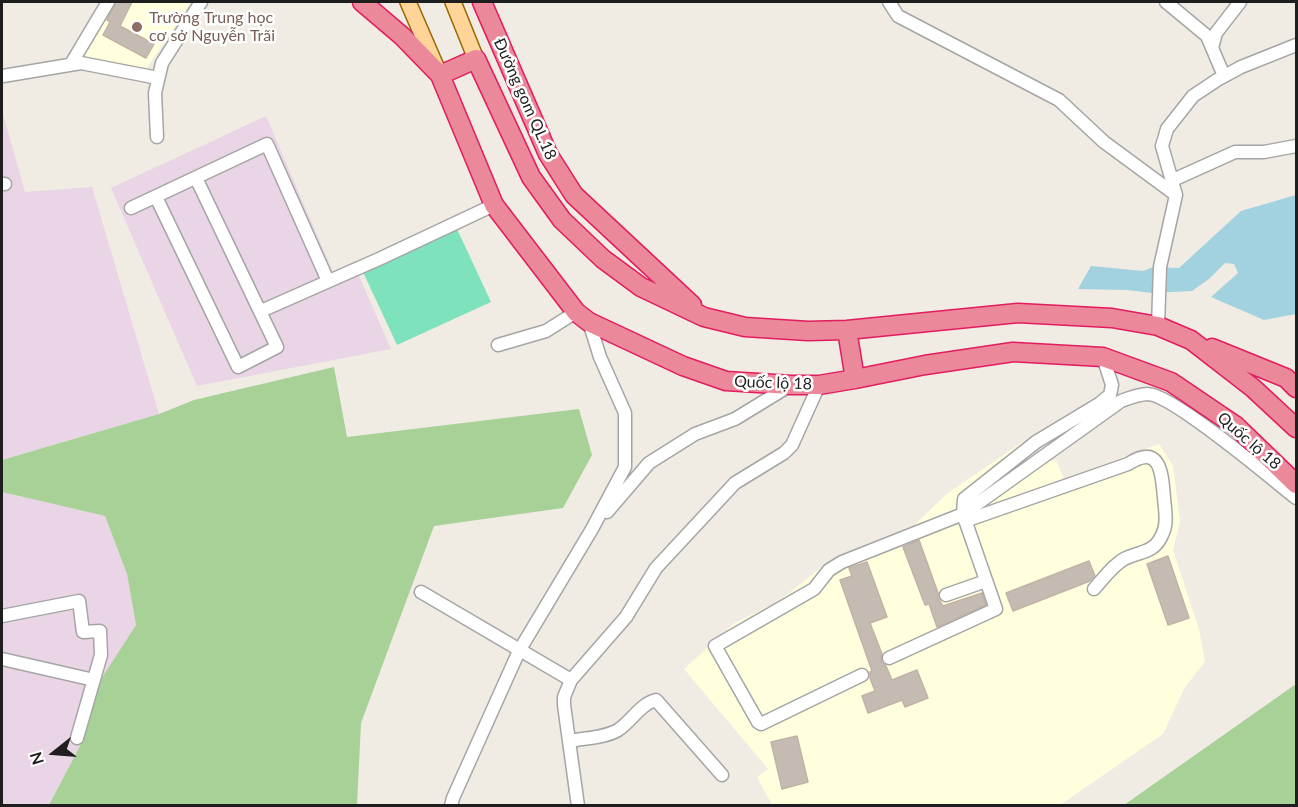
<!DOCTYPE html>
<html>
<head>
<meta charset="utf-8">
<style>
	body { margin:0 }
	#map { position:relative; width:1298px; height:807px; overflow:hidden; background:#f0ece4; font-family:Lato,sans-serif }
	canvas { display:block }
	.frame { position:absolute; inset:0; border:3px solid #1e1e1e; pointer-events:none }
	.north { position:absolute; left:24px; top:723px; width:60px; height:60px; -webkit-text-stroke:4px #fff; paint-order:stroke; rotate:253deg; font-size:16px; font-weight:700; line-height:24px; text-align:center; color:#1e1e1e }
	.north::after { content:''; display:block; margin:auto; width:21px; height:27px; background:#1e1e1e; clip-path:polygon(50% 0,100% 100%,50% 72%,0 100%) }
</style>
</head>
<body>
<div id="map">
<canvas width="1298" height="807"></canvas>
<div class="frame"></div>
<div class="north">N</div>
</div>
<script>
const context = document.querySelector('canvas').getContext('2d');
context.lineJoin = 'round';
function paint(path, color) { context.fillStyle = color; context.fill(path, 'evenodd'); }
function strokePath(path, color, width, dash) { context.strokeStyle = color; context.lineWidth = width; context.lineCap = dash ? 'butt' : 'round'; context.setLineDash(dash || []); context.stroke(path); }
function drawText(font, color, halo, rows, align = 'center') {
  context.font = font + ' Lato,sans-serif'; context.lineWidth = 5; context.setLineDash([]); context.textBaseline = 'middle'; context.strokeStyle = halo; context.fillStyle = color; for (const [text, x, y, turn = 0] of rows) {
    context.save(); context.translate(x, y); context.rotate((+turn || 0) * Math.PI / 180); context.textAlign = isNaN(turn) ? turn : align; if (halo) context.strokeText(text, 0, 0); context.fillText(text, 0, 0); context.restore();
  }
}
paint(new Path2D(`
	M 2,110 L 25,192 L 92,187 L 159,414 L 2,460 Z
	M 266,116 L 333,272 L 353,262 L 391,349 L 197,386 L 111,188 Z
	M 2,492 L 105,516 L 127,574 L 136,625 L 101,679 L 81,744 L 49,805 L 2,806 Z`), '#e9d5e5');
paint(new Path2D(`
	M 113,2 L 191,2 L 147,68 L 86,59 L 85,53 Z
	M 1024,441 L 1041,463 L 1056,460 L 1064,479 L 1159,444 L 1173,466 L 1180,521 L 1173,550 L 1199,629 L 1205,662 L 1185,687 L 1163,734 L 1060,805 L 809,806 L 808,803 L 772,805 L 757,777 L 768,769 L 684,669 L 733,624 L 779,601 L 828,562 L 907,532 L 948,493 Z`), '#ffd');
paint(new Path2D(`
	M 334,367 L 347,437 L 579,409 L 592,455 L 563,508 L 434,526 L 361,723 L 357,805 L 49,805 L 81,744 L 101,679 L 136,625 L 127,574 L 105,516 L 2,492 L 2,460 L 159,414 L 194,400 Z
	M 1296,684 L 1296,805 L 1124,805 Z`), '#a7d196');
paint(new Path2D(`
	M 457,229 L 491,302 L 397,345 L 363,272 Z`), '#7ee2bc');
paint(new Path2D(`
	M 1296,195 L 1296,314 L 1264,320 L 1211,297 L 1238,273 L 1234,264 L 1225,263 L 1209,279 L 1192,291 L 1152,293 L 1127,290 L 1078,289 L 1091,266 L 1143,271 L 1153,267 L 1179,268 L 1241,211 Z`), '#a2d1df');
const building = new Path2D(`
	M 116,2 L 132,2 L 120,26 L 154,44 L 146,58 L 103,35 L 110,22 L 107,20 Z
	M 919,540 L 938,593 L 938,598 L 943,606 L 982,593 L 986,605 L 937,627 L 929,604 L 925,605 L 903,547 Z
	M 1168,556 L 1189,618 L 1168,625 L 1147,564 Z
	M 1089,561 L 1095,576 L 1090,581 L 1013,611 L 1006,593 Z
	M 867,562 L 887,617 L 870,623 L 882,654 L 881,661 L 886,666 L 892,680 L 917,670 L 928,698 L 905,707 L 902,700 L 868,713 L 862,696 L 875,691 L 870,678 L 870,672 L 872,671 L 840,580 L 852,576 L 849,568 Z
	M 797,736 L 808,782 L 782,789 L 771,742 Z`);
paint(building, '#c4bbb3');
strokePath(building, '#c2b2a5', 1.5);
const minor = new Path2D(`
	M 889,2 L 898,16 L 1059,100 L 1104,142 L 1176,195
	M 1166,2 L 1207,36 L 1224,76
	M 1212,48 L 1216,33 L 1240,2
	M 71,64 L 108,2
	M 3,76 L 81,63 L 158,78
	M 157,137 L 155,93 L 162,63 L 201,2
	M 1173,180 L 1235,152 L 1264,152 L 1296,146
	M 2,184 L 5,184
	M 156,197 L 238,367 L 277,347 L 196,178
	M 131,208 L 267,144 L 328,281
	M 261,311 L 379,259 L 494,205
	M 1158,326 L 1160,267 L 1176,195 L 1162,146 L 1167,129 L 1193,96 L 1217,80 L 1241,67 L 1296,45
	M 498,345 L 546,331 L 576,312
	M 607,512 L 649,463 L 695,434 L 735,419 L 789,386
	M 965,521 L 1128,464 C 1161,443 1162,474 1164,498 C 1165,510 1168,524 1162,535 C 1154,554 1139,551 1124,559 C 1112,566 1103,579 1094,589
	M 421,592 L 571,680
	M 946,595 L 986,581
	M 2,616 L 79,601 L 83,632 L 100,631 L 101,655 L 77,738
	M 889,658 L 996,609 L 963,514 L 964,499 L 1036,442 L 1099,404 L 1110,395 L 1112,385 L 1103,357
	M 2,659 L 94,680
	M 862,675 L 761,724 L 758,722 L 715,646 L 814,589 L 829,570 L 842,562 L 963,514 L 1121,401 C 1129,398 1139,394 1148,394 C 1173,395 1271,478 1296,498
	M 570,741 C 584,738 605,738 618,730 C 631,722 640,704 656,700 L 722,775
	M 451,806 L 453,798 L 519,651 L 592,529 L 625,467 L 625,413 L 600,357 L 589,322
	M 578,806 L 564,705 L 564,697 L 571,680 L 626,617 L 656,568 L 735,483 L 784,453 L 792,445 L 819,385`);
const major = new Path2D(`
	M 408,2 L 438,71
	M 453,2 L 476,59`);
const highway = new Path2D(`
	M 362,2 L 402,36 L 440,75 L 494,205 L 576,312 L 589,322 L 683,366 L 726,381 L 791,385 L 819,385 L 855,379 L 925,365 L 1013,352 L 1103,357 L 1171,382 L 1236,426 L 1296,484
	M 482,2 L 548,154 L 574,195 L 692,305
	M 440,75 L 476,59 L 531,177 L 562,220 L 603,259 L 641,287 L 704,317 L 745,327 L 808,331 L 847,330 L 1018,313 L 1112,318 L 1158,326 L 1191,340 L 1253,388 L 1296,428
	M 847,330 L 855,379
	M 1212,348 L 1286,378 L 1296,388`);
strokePath(minor, '#a5a5a5', 15);
strokePath(major, '#986700', 18);
strokePath(highway, '#e21c5f', 21);
strokePath(minor, '#fff', 12);
strokePath(major, '#ffd499', 15);
strokePath(highway, '#eb8899', 18);
for (const [x, y, r, color] of [
	[137,27,6,"#8d6e63"]
]) { const dot = new Path2D(); dot.arc(x, y, r, 0, 2 * Math.PI); context.fillStyle = color; context.fill(dot); strokePath(dot, '#fff', 2); }
drawText('16px', '#785e54', '#fff', [
	["Trường Trung học",149,18],
	["cơ sở Nguyễn Trãi",149,36]
], 'left');
drawText('16px', '#1e1e1e', '#fff', [
	["Đường gom QL.18",525,99,66],
	["Quốc lộ 18",773,383,2],
	["Quốc lộ 18",1249,441,41]
]);
</script>
</body>
</html>
